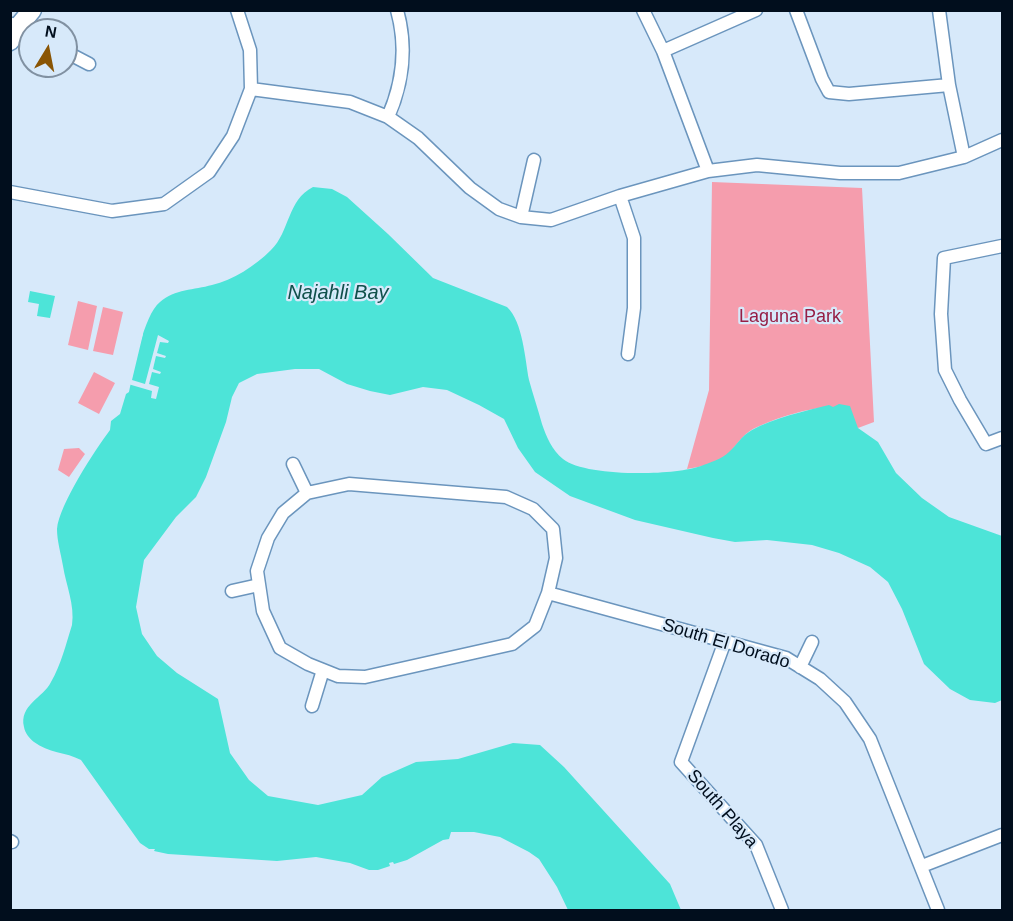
<!DOCTYPE html>
<html>
<head>
<meta charset="utf-8">
<style>
	body { margin:0 }
	#map { position:relative; width:1013px; height:921px; overflow:hidden; background:#d7e9fa; font-family:Arial,sans-serif }
	canvas { display:block }
	.frame { position:absolute; inset:0; border:12px solid #010e1d; pointer-events:none }
	.north { position:absolute; left:18px; top:18px; width:60px; height:60px; box-sizing:border-box; background:#d7e9fa; border:2px solid #8191a2; border-radius:50%; rotate:10deg; font-size:16px; font-weight:700; line-height:24px; text-align:center; color:#010e1d }
	.north::after { content:''; display:block; margin:auto; width:21px; height:27px; background:#8a5504; clip-path:polygon(50% 0,100% 100%,50% 72%,0 100%) }
</style>
</head>
<body>
<div id="map">
<canvas width="1013" height="921"></canvas>
<div class="frame"></div>
<div class="north">N</div>
</div>
<script>
const context = document.querySelector('canvas').getContext('2d');
context.lineJoin = 'round';
function paint(path, color) { context.fillStyle = color; context.fill(path, 'evenodd'); }
function strokePath(path, color, width, dash) { context.strokeStyle = color; context.lineWidth = width; context.lineCap = dash ? 'butt' : 'round'; context.setLineDash(dash || []); context.stroke(path); }
function drawText(font, color, halo, rows, align = 'center') {
  context.font = font + ' Arial,sans-serif'; context.lineWidth = 4.5; context.setLineDash([]); context.textBaseline = 'middle'; context.strokeStyle = halo; context.fillStyle = color; for (const [text, x, y, turn = 0] of rows) {
    context.save(); context.translate(x, y); context.rotate((+turn || 0) * Math.PI / 180); context.textAlign = isNaN(turn) ? turn : align; if (halo) context.strokeText(text, 0, 0); context.fillText(text, 0, 0); context.restore();
  }
}
paint(new Path2D(`
	M 712,182 L 862,188 L 874,422 L 858,428 L 833,407 C 810,407 775,418 753,429 C 743,435 738,443 730,452 C 721,462 701,467 687,469 L 709,390 Z
	M 78,301 L 97,306 L 88,350 L 68,345 Z
	M 103,307 L 123,312 L 113,355 L 93,351 Z
	M 94,372 L 115,383 L 99,414 L 78,403 Z
	M 79,448 L 85,454 L 69,477 L 58,470 L 64,449 Z`), '#f59dad');
paint(new Path2D(`
	M 313,187 L 332,189 L 347,197 L 388,234 L 433,278 L 507,307 C 523,322 525,359 529,380 C 533,395 538,409 542,424 C 546,436 552,450 563,459 C 585,477 674,476 701,466 C 709,463 722,459 729,452 C 737,445 741,436 752,430 C 773,418 805,411 829,405 L 833,407 L 839,404 L 850,406 L 858,428 L 878,442 L 896,473 L 922,498 L 949,517 L 1002,536 L 1002,700 L 995,703 L 970,700 L 950,689 L 924,664 L 902,609 L 888,582 L 870,567 L 839,553 L 812,545 L 767,540 L 735,542 L 713,538 L 635,520 L 570,496 L 535,472 L 518,448 L 504,419 L 479,405 L 447,390 L 423,387 L 390,395 L 370,391 L 347,384 L 319,369 L 295,369 L 257,374 L 239,383 L 232,397 L 226,422 L 206,477 L 196,497 L 176,517 L 144,560 L 136,607 L 142,634 L 157,656 L 177,673 L 218,699 L 230,753 L 249,780 L 268,796 L 318,805 L 362,795 L 382,777 L 416,762 L 458,759 L 513,743 L 540,745 L 564,767 L 670,884 L 681,910 L 568,910 L 557,887 L 539,859 L 529,852 L 500,837 L 474,832 L 451,832 L 449,839 L 443,840 L 407,860 L 394,864 L 393,862 L 389,863 L 390,866 L 378,870 L 369,870 L 350,863 L 316,857 L 277,861 L 168,854 L 154,851 L 155,849 L 149,849 L 140,843 L 81,760 C 66,752 48,753 34,742 C 29,738 25,733 24,727 C 19,705 43,698 51,682 C 61,665 66,644 72,625 C 75,605 66,585 63,566 C 61,554 57,541 57,529 C 59,505 95,450 110,430 L 111,421 L 120,414 L 126,394 L 129,392 C 134,370 143,316 160,302 C 175,289 194,290 212,285 C 233,280 255,266 271,250 C 290,232 287,200 313,187 Z
	M 30,291 L 55,296 L 50,318 L 37,316 L 39,304 L 28,302 Z`), '#4de4d8');
paint(new Path2D(`
	M 140,333 L 143,334 L 132,380 L 145,384 L 158,335 L 169,341 L 168,343 L 160,342 L 157,353 L 166,356 L 165,358 L 156,356 L 153,369 L 161,372 L 160,374 L 152,372 L 149,384 L 159,387 L 156,399 L 151,398 L 152,391 L 128,384 Z`), '#d7e9fa');
const street = new Path2D(`
	M 237,10 L 250,50 L 251,89
	M 643,10 L 663,51 L 708,171
	M 796,10 L 822,79 L 829,92 L 849,94 L 949,85
	M 939,10 L 949,85 L 964,157
	M 12,24 L 30,34
	M 663,51 L 756,10
	M 66,52 L 89,64
	M 388,117 C 403,83 407,46 397,10
	M 10,192 L 112,211 L 164,204 L 209,172 L 233,136 L 251,89 L 350,102 L 388,117 L 418,138 L 470,188 L 499,209 L 521,217 L 551,220 L 620,196 L 708,171 L 757,165 L 840,173 L 899,173 L 964,157 L 1002,140
	M 620,196 L 634,238 L 634,308 L 628,354
	M 521,217 L 534,160
	M 1002,246 L 944,258 L 941,314 L 945,370 L 960,400 L 986,444 L 1002,438
	M 293,464 L 307,493
	M 349,484 L 506,497 L 533,509 L 553,529 L 556,558 L 548,593 L 535,626 L 512,644 L 365,677 L 338,676 L 308,664 L 280,648 L 263,611 L 257,571 L 268,538 L 283,513 L 307,493 Z
	M 232,591 L 259,585
	M 548,593 L 786,658 L 820,679 L 845,702 L 870,739 L 938,910
	M 725,641 L 681,762 L 756,845 L 782,910
	M 800,667 L 812,642
	M 312,706 L 323,670
	M 10,841 L 12,842
	M 922,866 L 1002,835`);
const secondary = new Path2D(`
	M 10,41 L 18,27 L 32,10`);
strokePath(street, '#6b95bd', 15);
strokePath(secondary, '#6b95bd', 21);
strokePath(street, '#fff', 12);
strokePath(secondary, '#fff', 18);
drawText('18px', '#961e45', '#d7e9fa', [
	["Laguna Park",790,317]
]);
drawText('18px', '#010e1d', '#d7e9fa', [
	["South El Dorado",726,644,17],
	["South Playa",722,809,49]
]);
drawText('italic 20px', '#0f504b', '#d7e9fa', [
	["Najahli Bay",338,293]
]);
</script>
</body>
</html>
